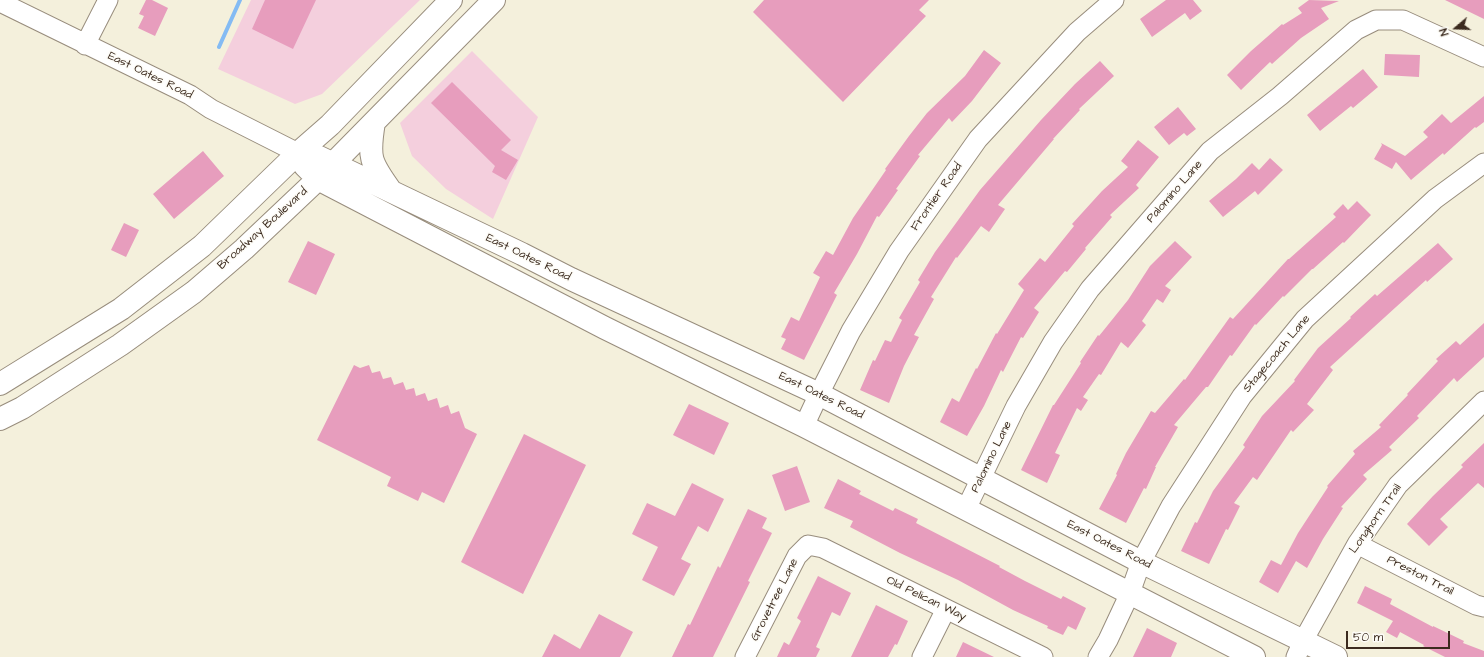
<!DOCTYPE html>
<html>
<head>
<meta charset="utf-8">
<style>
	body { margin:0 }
	#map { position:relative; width:1484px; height:657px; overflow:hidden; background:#f4f0dc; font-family:"Architects Daughter",sans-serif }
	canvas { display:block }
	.north { position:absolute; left:1436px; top:8px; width:40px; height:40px; -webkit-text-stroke:3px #fdfcf7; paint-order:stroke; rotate:251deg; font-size:11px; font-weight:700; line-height:16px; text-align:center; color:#3b2a1e }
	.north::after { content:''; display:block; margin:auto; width:14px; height:18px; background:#3b2a1e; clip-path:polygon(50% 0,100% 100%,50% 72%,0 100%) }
	.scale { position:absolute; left:1346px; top:631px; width:104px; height:18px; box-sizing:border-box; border:2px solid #3b2a1e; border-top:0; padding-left:5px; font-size:12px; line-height:14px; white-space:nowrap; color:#3b2a1e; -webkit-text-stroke:3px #fdfcf7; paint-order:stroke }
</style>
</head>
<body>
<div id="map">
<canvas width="1484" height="657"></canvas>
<div class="north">N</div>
<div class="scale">50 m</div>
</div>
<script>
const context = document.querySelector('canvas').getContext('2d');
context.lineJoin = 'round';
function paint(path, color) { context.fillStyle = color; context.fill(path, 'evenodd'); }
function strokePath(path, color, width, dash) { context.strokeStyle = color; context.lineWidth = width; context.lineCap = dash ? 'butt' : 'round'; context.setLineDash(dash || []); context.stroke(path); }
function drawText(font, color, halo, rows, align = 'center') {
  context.font = font + ' "Architects Daughter",sans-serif'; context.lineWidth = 3; context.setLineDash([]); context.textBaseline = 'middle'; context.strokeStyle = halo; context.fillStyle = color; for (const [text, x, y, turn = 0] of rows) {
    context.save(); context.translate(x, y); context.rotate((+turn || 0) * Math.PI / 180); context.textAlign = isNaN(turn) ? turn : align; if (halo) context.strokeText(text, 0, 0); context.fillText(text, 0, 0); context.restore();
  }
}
paint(new Path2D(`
	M 251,0 L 420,0 L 322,94 L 295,104 L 218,69 Z
	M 472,51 L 538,117 L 493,219 L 446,189 L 412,156 L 400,123 Z`), '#f4cfdd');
strokePath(new Path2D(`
	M 219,47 L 240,0`), '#84bbf3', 4);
paint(new Path2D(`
	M 146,0 L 152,0 L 168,8 L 155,36 L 138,28 L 144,16 L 139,14 Z
	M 265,0 L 316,0 L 293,49 L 252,29 Z
	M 764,0 L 929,0 L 919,10 L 926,16 L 843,102 L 753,12 Z
	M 1166,0 L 1193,0 L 1202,11 L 1190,20 L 1185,13 L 1152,37 L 1140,19 Z
	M 1309,0 L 1339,1 L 1321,8 L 1329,19 L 1301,38 L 1272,64 L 1270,62 L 1241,90 L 1227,75 L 1251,51 L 1282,24 L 1283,25 L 1302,13 L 1298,8 Z
	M 1445,0 L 1484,0 L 1484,19 Z
	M 984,50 L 1001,63 L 972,101 L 952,122 L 949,118 L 918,155 L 920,156 L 896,189 L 898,190 L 879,217 L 877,216 L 857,254 L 834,293 L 837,295 L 804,360 L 781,349 L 786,339 L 781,337 L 791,317 L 799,321 L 820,277 L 813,273 L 826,251 L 833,255 L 853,218 L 886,170 L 885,169 L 909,136 L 927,113 L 965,76 Z
	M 1385,54 L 1420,55 L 1419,77 L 1384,75 Z
	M 1100,61 L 1114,76 L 1079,109 L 1080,110 L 1053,139 L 1054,139 L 998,205 L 1005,209 L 989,232 L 981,226 L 957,258 L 956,257 L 931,297 L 934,299 L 914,335 L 919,337 L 904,366 L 889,403 L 860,390 L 873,360 L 875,361 L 885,340 L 891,342 L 902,320 L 899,318 L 920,282 L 918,280 L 935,252 L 980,190 L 1041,120 L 1075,84 Z
	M 1363,69 L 1378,87 L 1353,108 L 1351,106 L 1320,131 L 1307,115 Z
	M 452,82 L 511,140 L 501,150 L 518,160 L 506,180 L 492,172 L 495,166 L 431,103 Z
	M 1484,96 L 1484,122 L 1476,128 L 1475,127 L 1444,155 L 1443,153 L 1411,180 L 1396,162 L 1392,169 L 1374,159 L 1382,145 L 1381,143 L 1405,156 L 1428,137 L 1423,132 L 1442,114 L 1451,123 Z
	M 1178,107 L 1196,129 L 1187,136 L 1184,133 L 1169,145 L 1154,127 Z
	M 1138,140 L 1159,157 L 1136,185 L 1139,188 L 1110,215 L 1112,217 L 1085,248 L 1086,249 L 1067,272 L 1065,271 L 1034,308 L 1039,312 L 1023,338 L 1021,337 L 1003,372 L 1001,370 L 984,406 L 967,436 L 940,422 L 952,398 L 959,402 L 976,368 L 977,369 L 996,333 L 997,334 L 1024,290 L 1018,284 L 1040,258 L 1045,262 L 1074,226 L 1072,224 L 1102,191 L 1128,167 L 1121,161 Z
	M 203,151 L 224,176 L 174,219 L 153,194 Z
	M 1270,158 L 1283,170 L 1258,195 L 1255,191 L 1223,217 L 1209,201 L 1236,179 L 1252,163 L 1259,170 Z
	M 1357,201 L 1371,215 L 1344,243 L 1343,242 L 1313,269 L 1312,269 L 1284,297 L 1283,296 L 1256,325 L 1255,324 L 1232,356 L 1230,355 L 1208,387 L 1206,387 L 1174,425 L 1178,427 L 1155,467 L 1156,467 L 1146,489 L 1144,488 L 1126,523 L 1099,509 L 1117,475 L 1116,474 L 1126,453 L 1151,411 L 1155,413 L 1184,379 L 1185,380 L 1230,317 L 1233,319 L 1288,259 L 1289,259 L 1336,217 L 1333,214 L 1343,204 L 1348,210 Z
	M 124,223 L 139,230 L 126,257 L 111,250 Z
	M 308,241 L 335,254 L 316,295 L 288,282 Z
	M 1175,241 L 1192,257 L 1165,286 L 1171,290 L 1163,303 L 1157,299 L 1142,321 L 1146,325 L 1128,348 L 1121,342 L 1101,375 L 1099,374 L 1083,397 L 1088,400 L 1081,411 L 1077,408 L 1055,453 L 1060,455 L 1047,483 L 1021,470 L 1053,405 L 1054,405 L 1081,363 L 1080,362 L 1098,335 L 1099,336 L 1128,300 L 1150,266 Z
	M 1438,243 L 1453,259 L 1427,282 L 1426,280 L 1396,307 L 1330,367 L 1333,370 L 1307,404 L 1314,410 L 1293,432 L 1291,430 L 1257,480 L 1253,477 L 1234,503 L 1240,506 L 1228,530 L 1226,529 L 1209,564 L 1181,551 L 1195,522 L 1197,523 L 1213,491 L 1245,447 L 1243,445 L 1262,416 L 1295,381 L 1294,380 L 1318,348 L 1351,318 L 1350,317 L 1375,294 L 1377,296 Z
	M 1484,323 L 1484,357 L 1457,382 L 1454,378 L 1417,416 L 1419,418 L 1389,447 L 1392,450 L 1363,475 L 1367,479 L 1341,507 L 1343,508 L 1323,539 L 1307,568 L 1296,561 L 1278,593 L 1259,582 L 1271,560 L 1281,565 L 1298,533 L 1328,487 L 1327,486 L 1355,454 L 1353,451 L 1381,427 L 1379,425 L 1408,395 L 1407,394 L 1438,361 L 1436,359 L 1456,341 L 1460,345 Z
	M 354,365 L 360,368 L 369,365 L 372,373 L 380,371 L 383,379 L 391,377 L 394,385 L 403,382 L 406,390 L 414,388 L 416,396 L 425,393 L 428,401 L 437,398 L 440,408 L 448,405 L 451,414 L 459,411 L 465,428 L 477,434 L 444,503 L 422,492 L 418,501 L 387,486 L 391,477 L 317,440 Z
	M 689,404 L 729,423 L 714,455 L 673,435 Z
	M 524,434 L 586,465 L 523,594 L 461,562 Z
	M 1484,443 L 1484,488 L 1478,483 L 1440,519 L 1448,527 L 1429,546 L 1407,524 L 1433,496 L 1463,467 L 1461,465 Z
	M 797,466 L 810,502 L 785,511 L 772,475 Z
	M 838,479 L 861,491 L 859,494 L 893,511 L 895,508 L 918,519 L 916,523 L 1000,566 L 999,567 L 1025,581 L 1061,599 L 1063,596 L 1086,608 L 1076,630 L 1068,626 L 1063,635 L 1047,628 L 1048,626 L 1013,610 L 958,580 L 900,553 L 850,527 L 853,521 L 824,508 Z
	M 692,483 L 724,499 L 708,532 L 698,526 L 681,559 L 691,564 L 674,596 L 642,580 L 658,547 L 632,534 L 647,503 L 675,516 Z
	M 748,509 L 767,518 L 762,528 L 772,533 L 748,581 L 750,582 L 713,657 L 672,657 L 688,624 L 690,625 L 718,566 L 720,568 Z
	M 818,576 L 851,593 L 840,616 L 832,612 L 816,647 L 820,649 L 816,657 L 777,657 L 784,642 L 789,645 L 801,621 L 797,618 Z
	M 1365,586 L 1392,599 L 1390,604 L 1433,627 L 1433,626 L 1464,641 L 1463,643 L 1484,651 L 1484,657 L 1445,657 L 1423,646 L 1424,645 L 1400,632 L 1397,638 L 1386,632 L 1393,621 L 1357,603 Z
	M 876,605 L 908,621 L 897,645 L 895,644 L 888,657 L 851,657 Z
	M 599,614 L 633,632 L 620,657 L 542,657 L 554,634 L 580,649 Z
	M 1147,628 L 1177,643 L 1171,657 L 1133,657 Z
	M 963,642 L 994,657 L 956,657 Z`), '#e79dbd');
const minor = new Path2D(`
	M 0,2 L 190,95 L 211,109 L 298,153
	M 85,45 L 108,0
	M 804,426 L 819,394 L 851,331 L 899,251 L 978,139 L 1077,32 L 1114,0
	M 966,509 L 1016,406 L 1053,342 L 1090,289 L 1210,151 L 1280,96 L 1356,30 L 1376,20 L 1403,20 L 1484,57
	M 1357,544 L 1476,605 L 1484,607
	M 745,657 L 797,556 L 808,545 L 823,548 L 1043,657
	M 922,657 L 946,609
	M 1098,657 L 1108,640 L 1130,593 L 1141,562 L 1171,506 L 1242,396 L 1305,319 L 1435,199 L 1484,163
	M 1296,657 L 1303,641 L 1357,544 L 1398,485 L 1484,401`);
const major = new Path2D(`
	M 374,122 C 368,158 370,162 391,191
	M 298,153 L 319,157 L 522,254 L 571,279 L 819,394 L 1141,562 L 1336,657
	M 298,153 L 305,166 L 318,179 L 605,328 L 804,426 L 1254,657
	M 0,384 L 121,309 L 202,246 L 298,153 L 330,125 L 451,0
	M 0,419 L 22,408 L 120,345 L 194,292 L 244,249 L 318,179 L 494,0`);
strokePath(minor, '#988d7d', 21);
strokePath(major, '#988d7d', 24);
strokePath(minor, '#fff', 19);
strokePath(major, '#fff', 22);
drawText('12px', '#3b2a1e', '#fdfcf7', [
	["East Oates Road",150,76,26],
	["Palomino Lane",1175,192,-49],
	["Frontier Road",937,197,-55],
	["Broadway Boulevard",263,229,-42],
	["East Oates Road",528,258,26],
	["Stagecoach Lane",1277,354,-50],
	["East Oates Road",821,396,26],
	["Palomino Lane",992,457,-64],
	["Longhorn Trail",1376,519,-55],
	["East Oates Road",1109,545,27],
	["Preston Trail",1420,576,27],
	["Old Pelican Way",926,599,26],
	["Grovetree Lane",775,600,-63]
]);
</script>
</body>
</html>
